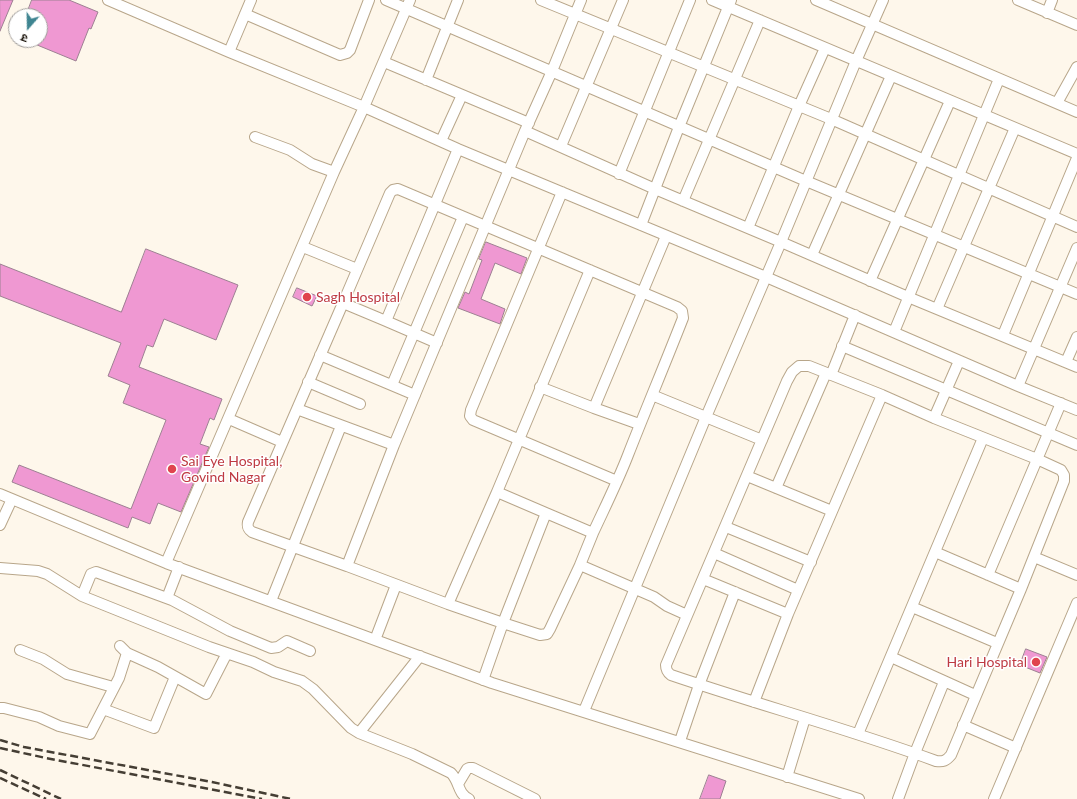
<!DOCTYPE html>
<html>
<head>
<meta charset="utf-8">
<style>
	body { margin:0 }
	#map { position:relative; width:1077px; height:799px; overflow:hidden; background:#fef7eb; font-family:Lato,"Noto Sans Devanagari",sans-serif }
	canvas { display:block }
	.north { position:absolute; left:8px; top:8px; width:40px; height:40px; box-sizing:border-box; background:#fff; border:1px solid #a29f9c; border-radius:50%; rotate:200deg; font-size:11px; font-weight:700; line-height:16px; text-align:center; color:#171007 }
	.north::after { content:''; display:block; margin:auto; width:14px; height:18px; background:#3f8591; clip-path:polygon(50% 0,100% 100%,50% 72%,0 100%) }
</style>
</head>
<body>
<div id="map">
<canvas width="1077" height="799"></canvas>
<div class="north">उ</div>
</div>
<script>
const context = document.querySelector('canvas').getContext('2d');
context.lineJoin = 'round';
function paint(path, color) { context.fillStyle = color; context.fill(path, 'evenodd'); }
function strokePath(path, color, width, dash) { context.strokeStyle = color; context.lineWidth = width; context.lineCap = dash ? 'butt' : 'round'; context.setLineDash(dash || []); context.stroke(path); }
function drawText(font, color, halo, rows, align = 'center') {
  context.font = font + ' Lato,sans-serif'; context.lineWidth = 3; context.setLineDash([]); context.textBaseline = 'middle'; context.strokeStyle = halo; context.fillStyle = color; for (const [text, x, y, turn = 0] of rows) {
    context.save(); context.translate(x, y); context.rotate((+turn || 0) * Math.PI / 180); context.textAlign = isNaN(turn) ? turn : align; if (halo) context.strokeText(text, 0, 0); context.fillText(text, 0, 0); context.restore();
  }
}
const building = new Path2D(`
	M 0,0 L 13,0 L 0,31 Z
	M 32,0 L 69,0 L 98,12 L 91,29 L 89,28 L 76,61 L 25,40 L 40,40 L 40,16 L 26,16 Z
	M 486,242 L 527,258 L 521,274 L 495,263 L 481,299 L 505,309 L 500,324 L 458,308 L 465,292 L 469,294 L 482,260 L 479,259 Z
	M 146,249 L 238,285 L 216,340 L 164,319 L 153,347 L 147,345 L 139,367 L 222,399 L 214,420 L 210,418 L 200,444 L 209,447 L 181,512 L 158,503 L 150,524 L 132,517 L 128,528 L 12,482 L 19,465 L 131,509 L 166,420 L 123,403 L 130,385 L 108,376 L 121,343 L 0,296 L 0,264 L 121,312 Z
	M 297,288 L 317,296 L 312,306 L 293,297 Z
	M 1026,649 L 1047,657 L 1040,673 L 1020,665 Z
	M 709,775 L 726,781 L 720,799 L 700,799 Z`);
paint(building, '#ef98d2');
strokePath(building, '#9d8092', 1);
const minor = new Path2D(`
	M 108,0 L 229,52 L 364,107 L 458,149 L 766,277 L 1018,386 L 1077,410
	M 386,0 L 806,181 L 1077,294
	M 541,0 L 831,119 L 1077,227
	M 712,0 L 1077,154
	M 816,0 L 1077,112
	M 1018,0 L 1077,25
	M 1047,13 L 1052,0
	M 245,14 L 340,55 L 347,53 L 350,50 L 369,0
	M 229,52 L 251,0
	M 384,62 L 529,123
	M 426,80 L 458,0
	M 1057,103 L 1077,67
	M 525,131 L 655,189 L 781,242 L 908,297 L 1077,367
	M 255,137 L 290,150 L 312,164 L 334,172
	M 441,141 L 462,95
	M 561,146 L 623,0
	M 458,149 L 386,321 L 343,303 L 390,193 L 393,190 L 398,189 L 677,307 L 682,311 L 683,318 C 665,364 646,409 628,455 C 618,481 605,507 593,533
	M 619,174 L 690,0
	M 562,192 L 471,410 L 470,416 L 473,420 L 617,481
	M 683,201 L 760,20
	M 641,225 L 679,127 L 731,0
	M 748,228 L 799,106 L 825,48
	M 303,247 L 357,269
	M 812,255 L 891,76
	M 870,281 L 950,101
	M 343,303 L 248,522 C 247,527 248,529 252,532 L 347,566 L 394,445 L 525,131 L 552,71 L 581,0
	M 937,309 L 1015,128
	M 386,321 L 437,343
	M 894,332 L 999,79
	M 1003,335 L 1077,158
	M 842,346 L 1077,445
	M 320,355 L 415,395
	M 1066,362 L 1077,337
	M 799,366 L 809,366 L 882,395 L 934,418 L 1037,459 L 1061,470 L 1064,475 L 1064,481 L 1021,589 L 951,755 C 946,761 943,762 936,761 C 849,729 759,705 671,675 C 667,672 666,670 666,665 L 787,381 L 792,372 Z
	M 831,375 L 855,315
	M 308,382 L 360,404
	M 392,385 L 463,217
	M 1018,386 L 1077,248
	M 540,387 L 594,408
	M 652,395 L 762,440
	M 297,409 L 394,445
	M 934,418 L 959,361
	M 229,419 L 282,442
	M 639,424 L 594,408 L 666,236
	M 747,476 L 832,511
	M 776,488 L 826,373
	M 0,494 L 166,563 L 492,683 L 859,799
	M 546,513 L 497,492 L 590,270
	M 0,525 L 12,499
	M 726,527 L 811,562
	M 935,552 L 1021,589
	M 714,553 L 798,590
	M 1034,557 L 1077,575
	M 166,563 L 334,172 L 364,107 L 410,0
	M 580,565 L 593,533 L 546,513 L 503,623 L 540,635 L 547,634 L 550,629 L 580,565 L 654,597 L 667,606 L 687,615
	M 347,566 L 448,604 L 497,492
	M 0,568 L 38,571 L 47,574 L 82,596 L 209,647 L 253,662 L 274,672 L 302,681 L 313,689 L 351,728 L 359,733 L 420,656
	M 988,575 L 1061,403
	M 703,579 L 788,614
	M 82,596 L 91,574 L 96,572 L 172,600 L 230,631 L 271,648 L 278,647 L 287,641 L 310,651
	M 167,598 L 179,567
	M 271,601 L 341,426
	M 448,604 L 503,623 L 483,680
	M 912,607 L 997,643
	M 375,640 L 396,585
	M 120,646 L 127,653 L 158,667 L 206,694 L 227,653
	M 20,650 L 43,659 L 67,674 L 113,687
	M 891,657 L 975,695
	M 754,702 L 788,614 L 882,395
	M 0,708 L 4,708 L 39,717 L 59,726 L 90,734 L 119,678 L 127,653
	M 103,709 L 154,728 L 175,677
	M 584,711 L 706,417 L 781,242 L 856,61 L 883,0
	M 963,725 L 1016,748
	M 359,733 L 412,754 L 451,773 C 460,782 457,793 469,799
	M 858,734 L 983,438
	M 680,741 L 699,685 L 735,592
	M 787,777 L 805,718
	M 458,784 L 467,769 L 469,768 L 473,768 L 535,799
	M 898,799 L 915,753 L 944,682
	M 994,799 L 1077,603`);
strokePath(minor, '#b8a68a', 12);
strokePath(minor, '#fff', 10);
strokePath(new Path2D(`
	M 0,740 L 24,747 L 212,782 L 291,799
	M 0,748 L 46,758 L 262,799
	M 0,770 L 61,799
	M 0,778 L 46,799`), '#453e34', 2.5, [8, 4]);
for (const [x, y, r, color] of [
	[307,297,5,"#e0444e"],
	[172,469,5,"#e0444e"],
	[1036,662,5,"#e0444e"]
]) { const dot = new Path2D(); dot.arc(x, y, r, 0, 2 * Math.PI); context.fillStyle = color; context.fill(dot); strokePath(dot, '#fff', 1.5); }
drawText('14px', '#be3a42', '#fff', [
	["Sagh Hospital",316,297],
	["Sai Eye Hospital,",181,461],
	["Govind Nagar",181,477],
	["Hari Hospital",1027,662,"right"]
], 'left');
</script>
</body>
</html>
